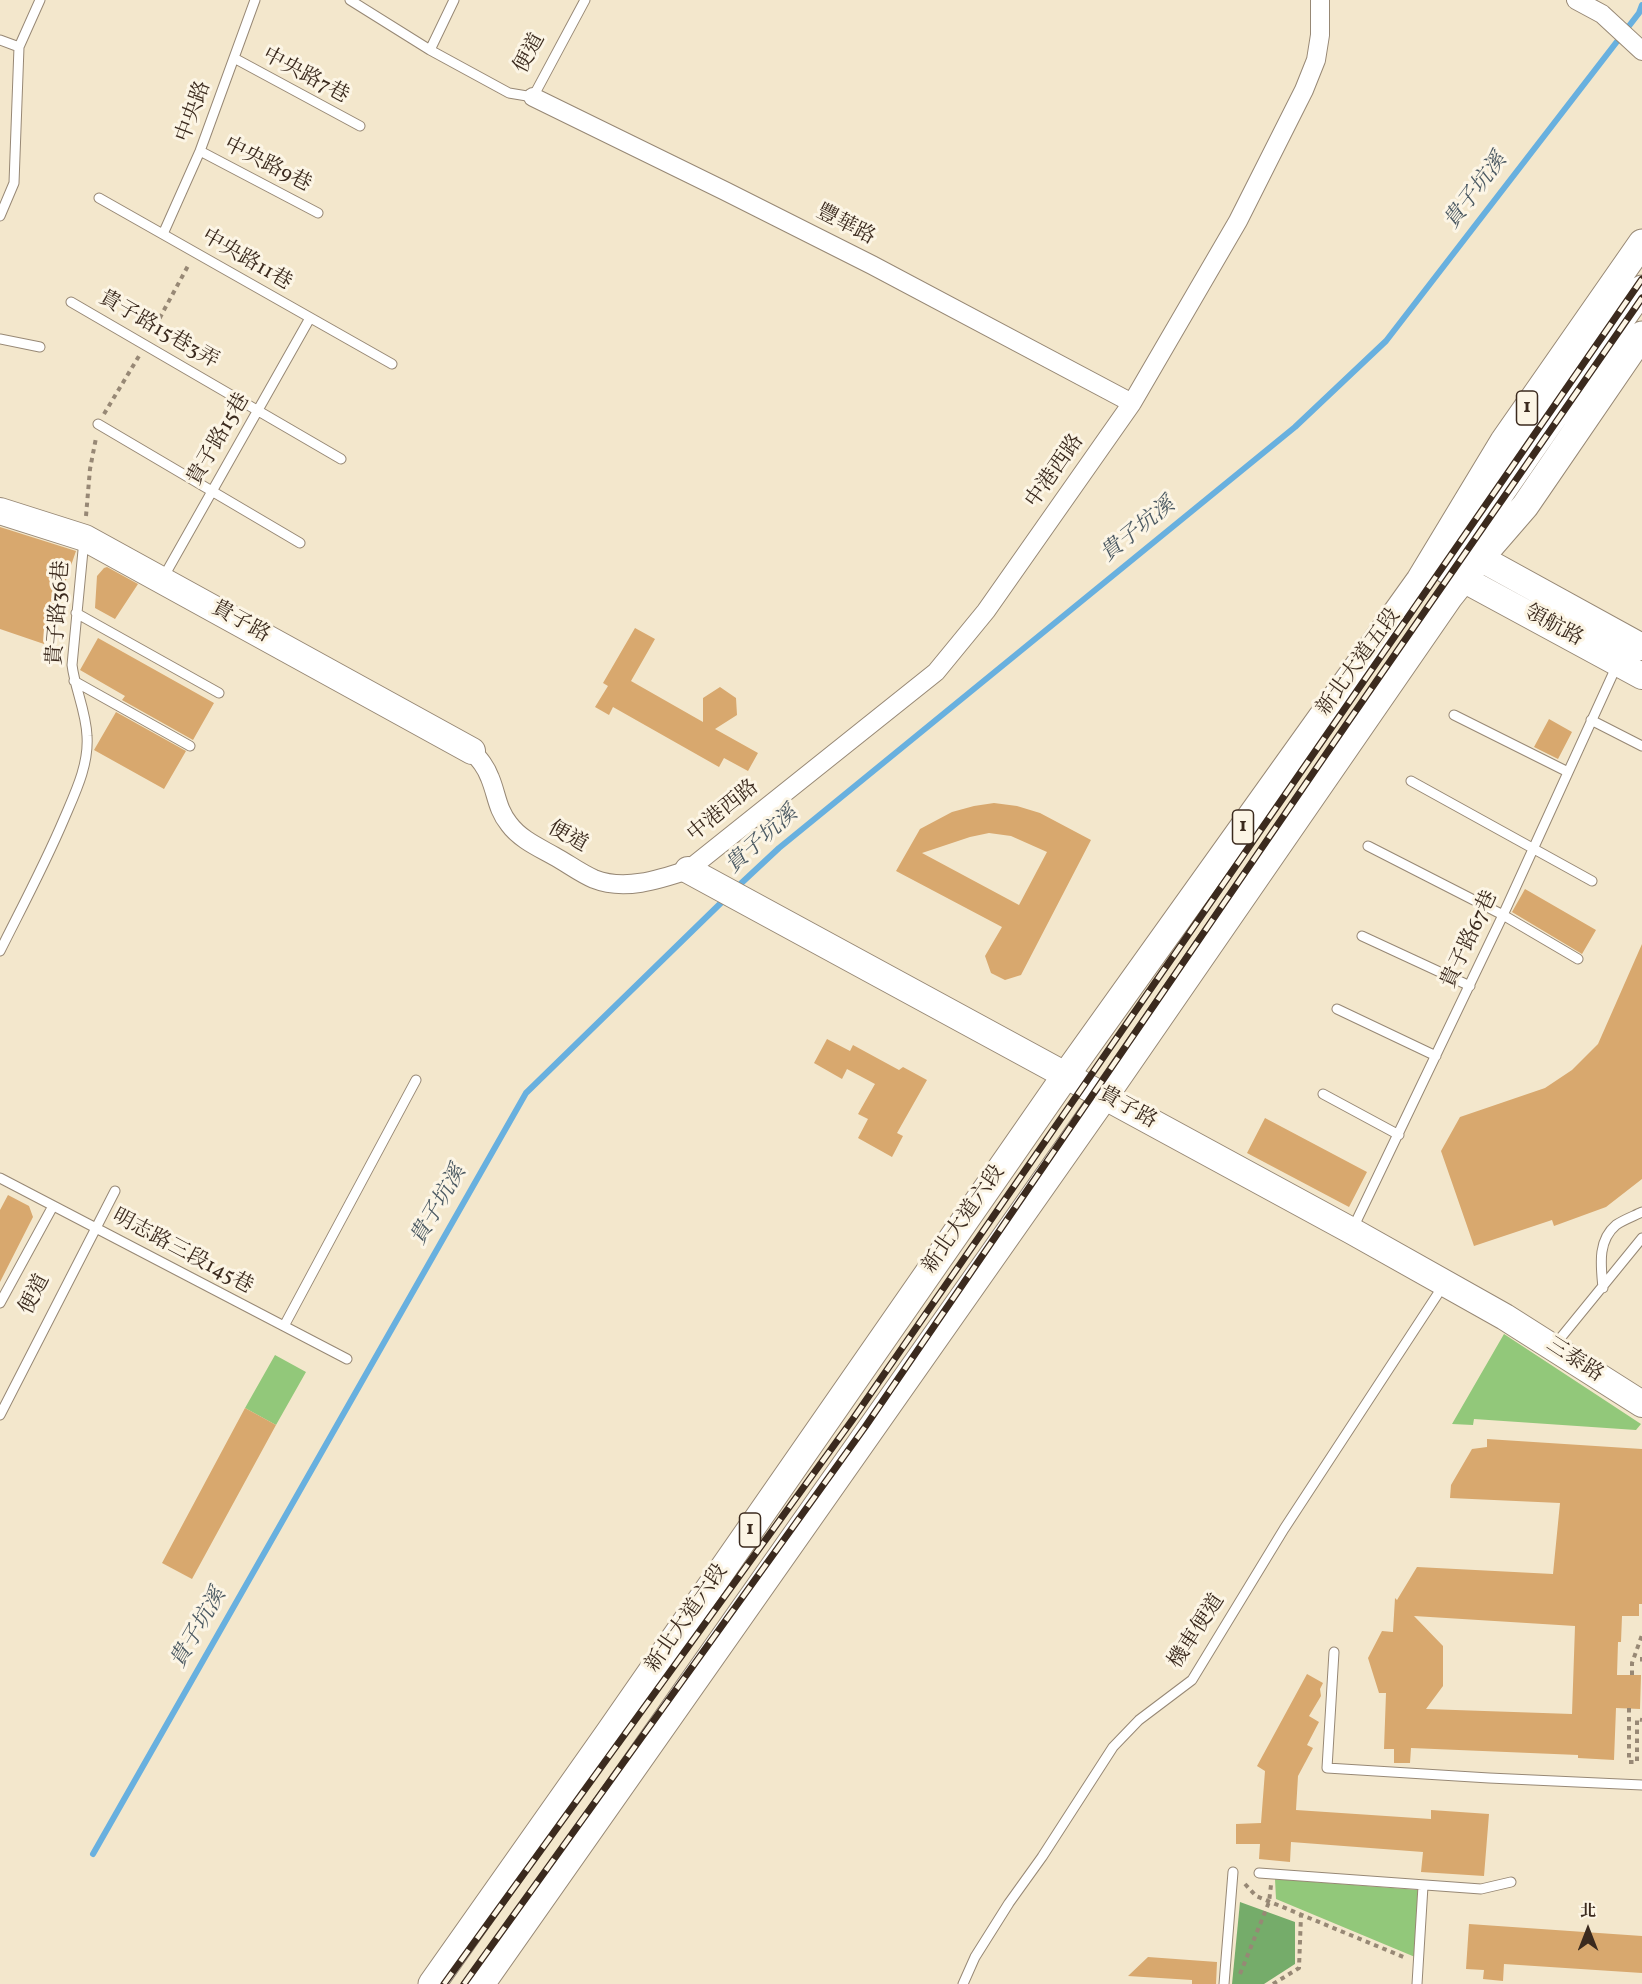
<!DOCTYPE html>
<html>
<head>
<meta charset="utf-8">
<style>
	body { margin:0 }
	#map { position:relative; width:1642px; height:1984px; overflow:hidden; background:#f3e7cc; font-family:Vollkorn,"Noto Serif TC",serif }
	canvas { display:block }
	.north { position:absolute; left:1558px; top:1900px; width:60px; height:60px; -webkit-text-stroke:4px #fcf5e5; paint-order:stroke; rotate:0deg; font-size:16px; font-weight:700; line-height:24px; text-align:center; color:#3b2a1e }
	.north::after { content:''; display:block; margin:auto; width:21px; height:27px; background:#3b2a1e; clip-path:polygon(50% 0,100% 100%,50% 72%,0 100%) }
</style>
</head>
<body>
<div id="map">
<canvas width="1642" height="1984"></canvas>
<div class="north">北</div>
</div>
<script>
const context = document.querySelector('canvas').getContext('2d');
context.lineJoin = 'round';
function paint(path, color) { context.fillStyle = color; context.fill(path, 'evenodd'); }
function strokePath(path, color, width, dash) { context.strokeStyle = color; context.lineWidth = width; context.lineCap = dash ? 'butt' : 'round'; context.setLineDash(dash || []); context.stroke(path); }
function drawText(font, color, halo, rows, align = 'center') {
  context.font = font + ' Vollkorn,"Noto Serif TC",serif'; context.lineWidth = 6; context.setLineDash([]); context.textBaseline = 'middle'; context.strokeStyle = halo; context.fillStyle = color; for (const [text, x, y, turn = 0] of rows) {
    context.save(); context.translate(x, y); context.rotate((+turn || 0) * Math.PI / 180); context.textAlign = isNaN(turn) ? turn : align; if (halo) context.strokeText(text, 0, 0); context.fillText(text, 0, 0); context.restore();
  }
}
paint(new Path2D(`
	M 1504,1334 L 1641,1424 L 1636,1430 L 1474,1419 L 1473,1425 L 1452,1424 Z
	M 275,1355 L 306,1372 L 276,1425 L 245,1408 Z
	M 1275,1879 L 1419,1890 L 1415,1957 L 1276,1899 Z`), '#92c87a');
paint(new Path2D(`
	M 1240,1902 L 1295,1922 L 1295,1964 L 1264,1984 L 1232,1984 Z`), '#75ac6a');
strokePath(new Path2D(`
	M 735,889 L 779,848 L 1295,427 L 1386,341 L 1639,13 L 1642,5
	M 93,1854 L 526,1093 L 726,898`), '#68b0df', 6);
paint(new Path2D(`
	M 0,527 L 76,551 L 44,644 L 0,629 Z
	M 107,567 L 138,584 L 115,619 L 95,608 L 97,576 L 104,568 Z
	M 635,628 L 655,639 L 631,681 L 703,722 L 703,698 L 720,687 L 736,698 L 737,715 L 715,729 L 758,753 L 748,771 L 724,758 L 719,767 L 613,707 L 609,715 L 595,707 L 608,686 L 603,683 Z
	M 98,638 L 214,703 L 193,740 L 122,700 L 125,696 L 80,670 Z
	M 116,712 L 186,751 L 164,789 L 94,750 Z
	M 1549,719 L 1572,732 L 1558,759 L 1534,747 Z
	M 994,803 L 1017,806 L 1040,813 L 1091,840 L 1021,975 L 1005,980 L 991,973 L 985,956 L 1002,927 L 896,871 L 920,829 L 952,812 L 974,806 ZM 989,833 L 1011,836 L 1047,852 L 1019,905 L 922,853 L 970,837 Z
	M 1525,889 L 1596,930 L 1582,954 L 1512,912 Z
	M 1642,944 L 1642,1179 L 1606,1207 L 1554,1226 L 1552,1220 L 1474,1246 L 1441,1151 L 1460,1117 L 1545,1088 L 1572,1070 L 1598,1044 Z
	M 827,1039 L 850,1051 L 853,1045 L 899,1070 L 903,1067 L 927,1080 L 897,1133 L 903,1136 L 892,1157 L 858,1138 L 868,1119 L 858,1114 L 875,1084 L 847,1069 L 842,1079 L 814,1063 Z
	M 1265,1118 L 1367,1172 L 1349,1207 L 1247,1153 Z
	M 8,1195 L 29,1206 L 33,1217 L 0,1282 L 0,1210 Z
	M 245,1408 L 276,1425 L 192,1579 L 162,1563 Z
	M 1487,1439 L 1642,1449 L 1642,1604 L 1639,1604 L 1639,1616 L 1622,1616 L 1621,1642 L 1618,1642 L 1617,1675 L 1641,1675 L 1640,1709 L 1616,1708 L 1614,1760 L 1578,1758 L 1578,1755 L 1411,1748 L 1410,1763 L 1394,1763 L 1394,1749 L 1384,1749 L 1386,1693 L 1379,1693 L 1368,1658 L 1382,1631 L 1393,1632 L 1395,1598 L 1397,1600 L 1417,1567 L 1553,1574 L 1560,1503 L 1450,1498 L 1451,1485 L 1472,1449 L 1487,1447 ZM 1414,1616 L 1575,1626 L 1572,1714 L 1426,1709 L 1443,1686 L 1443,1646 Z
	M 1307,1674 L 1323,1683 L 1320,1689 L 1321,1696 L 1309,1716 L 1319,1722 L 1307,1745 L 1313,1748 L 1298,1776 L 1296,1810 L 1431,1819 L 1431,1810 L 1489,1814 L 1484,1876 L 1421,1872 L 1423,1852 L 1291,1842 L 1290,1862 L 1259,1859 L 1260,1844 L 1236,1844 L 1236,1824 L 1261,1823 L 1265,1771 L 1257,1766 Z
	M 1469,1924 L 1642,1936 L 1642,1973 L 1504,1964 L 1503,1981 L 1483,1979 L 1484,1970 L 1466,1969 Z
	M 1148,1957 L 1217,1962 L 1216,1984 L 1192,1984 L 1192,1980 L 1128,1976 Z`), '#d8a86e');
const lane = new Path2D(`
	M 350,0 L 430,50 L 509,93 L 533,97 L 585,0
	M 0,40 L 19,47 L 14,183 L 0,216
	M 19,47 L 40,0
	M 430,50 L 454,0
	M 234,58 L 360,126
	M 200,151 L 318,213
	M 99,198 L 392,364
	M 163,234 L 200,151 L 255,0
	M 71,302 L 341,459
	M 0,339 L 40,347
	M 98,424 L 300,543
	M 163,578 L 310,318
	M 76,613 L 219,693
	M 74,681 L 190,746
	M 1454,715 L 1568,772
	M 1591,720 L 1642,746
	M 1411,781 L 1592,881
	M 1368,846 L 1503,915 L 1578,959
	M 1362,936 L 1470,986
	M 0,951 C 22,907 45,864 64,819 C 75,793 89,765 87,736 C 86,711 75,689 72,665 L 84,540
	M 1337,1009 L 1436,1056
	M 1323,1094 L 1399,1135
	M 0,1178 L 347,1359
	M 1353,1228 L 1503,915 L 1617,665
	M 1603,1288 C 1601,1266 1597,1241 1616,1225 C 1623,1220 1634,1216 1642,1212
	M 0,1303 L 53,1206
	M 284,1326 L 416,1080
	M 1554,1346 L 1642,1238
	M 0,1415 L 115,1191
	M 1334,1652 L 1327,1768 L 1489,1778 L 1642,1785
	M 1259,1873 L 1481,1889 L 1511,1882
	M 963,1984 L 975,1957 L 1009,1903 L 1042,1857 L 1113,1747 L 1139,1720 L 1192,1680 L 1284,1529 L 1443,1286
	M 1224,1984 L 1233,1872
	M 1417,1984 L 1423,1886`);
const street = new Path2D(`
	M 1576,0 L 1602,14 L 1642,51
	M 533,97 L 725,191 L 872,265 L 1132,403
	M 472,751 C 480,760 486,767 490,778 C 497,795 497,809 509,824 C 520,839 538,847 554,856 C 567,863 580,873 594,879 C 624,891 658,880 688,870 L 936,672 L 986,611 L 1132,403 L 1238,221 L 1304,90 L 1316,60 L 1320,35 L 1320,0`);
const secondary = new Path2D(`
	M 0,511 L 85,538 L 472,751
	M 1480,558 L 1642,647
	M 1463,579 L 1642,676
	M 688,870 L 1352,1231 L 1505,1317 L 1642,1404`);
const primary = new Path2D(`
	M 1447,570 L 1642,289
	M 432,1984 L 609,1733 L 1066,1075 L 1420,580 L 1504,441 L 1642,243
	M 481,1984 L 1104,1097 L 1449,597 L 1480,558 L 1525,506 L 1642,335`);
strokePath(lane, '#978875', 11);
strokePath(street, '#978875', 20);
strokePath(secondary, '#978875', 28);
strokePath(primary, '#978875', 29);
strokePath(new Path2D(`
	M 151,334 L 189,264
	M 104,414 L 139,356
	M 86,516 L 90,469 L 96,438
	M 1642,1657 L 1642,1662
	M 1632,1675 L 1632,1663 L 1642,1635
	M 1629,1708 L 1629,1762 L 1637,1762 L 1637,1719 L 1642,1720
	M 1245,1884 L 1256,1896 L 1406,1958
	M 1240,1974 L 1269,1902 L 1271,1885
	M 1273,1984 L 1299,1968 L 1301,1915`), '#978875', 4, [4.5, 4.5]);
strokePath(lane, '#fff', 9);
strokePath(street, '#fff', 18);
strokePath(secondary, '#fff', 26);
strokePath(primary, '#fff', 27);
const rail = new Path2D(`
	M 444,1984 L 853,1419 L 1642,279
	M 464,1984 L 865,1427 L 1346,725 L 1642,298`);
strokePath(rail, '#3b2a1e', 7);
strokePath(rail, '#fcf5e5', 4.5, [14]);
for (const [x, y, w] of [
	[1527,408,21],
	[1243,827,21],
	[750,1530,21]
]) { const box = new Path2D(); box.roundRect(x - w / 2, y - 17, w, 34, 4.5); context.fillStyle = '#fcf5e5'; context.fill(box); strokePath(box, '#3b2a1e', 1.5); }
drawText('bold 20px', '#3b2a1e', null, [
	["1",1527,408],
	["1",1243,827],
	["1",750,1530]
]);
drawText('21px', '#3b2a1e', '#fcf5e5', [
	["便道",531,54,-62],
	["中央路7巷",305,77,28],
	["中央路",195,112,-70],
	["中央路9巷",267,166,27],
	["豐華路",845,226,27],
	["中央路11巷",246,261,30],
	["貴子路15巷3弄",158,331,30],
	["貴子路15巷",220,440,-60],
	["中港西路",1056,472,-55],
	["貴子路36巷",60,613,-86],
	["貴子路",240,623,29],
	["領航路",1553,627,28],
	["新北大道五段",1360,663,-54],
	["中港西路",724,812,-39],
	["便道",567,838,29],
	["貴子路67巷",1471,940,-65],
	["貴子路",1127,1109,29],
	["新北大道六段",965,1220,-55],
	["明志路三段145巷",182,1253,28],
	["便道",36,1295,-63],
	["三泰路",1574,1361,33],
	["新北大道六段",688,1619,-55],
	["機車便道",1198,1632,-57]
]);
drawText('italic 22px', '#4b5962', '#fcf5e5', [
	["貴子坑溪",1477,192,-53],
	["貴子坑溪",1139,531,-39],
	["貴子坑溪",763,841,-42],
	["貴子坑溪",440,1206,-60],
	["貴子坑溪",200,1629,-60]
]);
</script>
</body>
</html>
